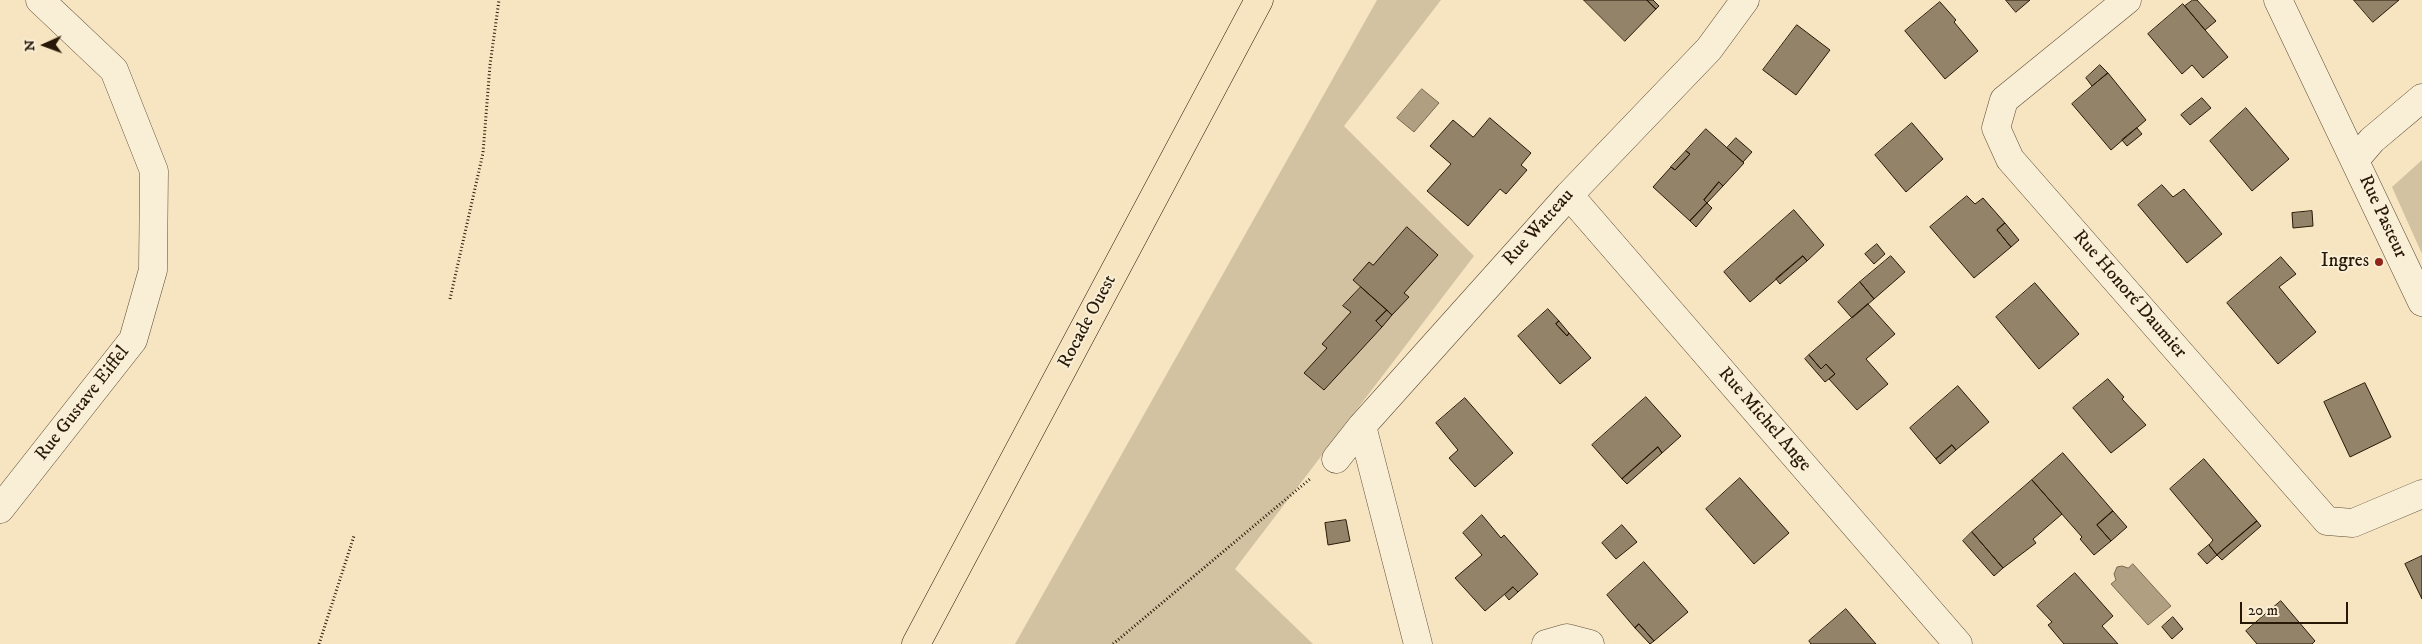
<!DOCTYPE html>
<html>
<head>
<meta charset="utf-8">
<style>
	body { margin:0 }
	#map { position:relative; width:2422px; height:644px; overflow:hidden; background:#f6e5c0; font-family:"IM FELL DW Pica",serif }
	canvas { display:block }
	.north { position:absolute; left:20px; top:20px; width:50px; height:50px; -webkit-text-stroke:4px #f9eed6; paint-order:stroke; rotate:268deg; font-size:14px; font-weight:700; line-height:20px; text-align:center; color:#281808 }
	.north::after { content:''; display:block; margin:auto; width:18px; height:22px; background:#281808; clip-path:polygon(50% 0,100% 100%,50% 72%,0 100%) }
	.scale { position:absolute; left:2240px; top:602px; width:108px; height:22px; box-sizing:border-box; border:2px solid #281808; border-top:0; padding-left:6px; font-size:15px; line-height:18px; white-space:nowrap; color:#281808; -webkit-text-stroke:4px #f9eed6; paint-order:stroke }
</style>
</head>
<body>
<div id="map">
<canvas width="2422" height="644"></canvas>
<div class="north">N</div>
<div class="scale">20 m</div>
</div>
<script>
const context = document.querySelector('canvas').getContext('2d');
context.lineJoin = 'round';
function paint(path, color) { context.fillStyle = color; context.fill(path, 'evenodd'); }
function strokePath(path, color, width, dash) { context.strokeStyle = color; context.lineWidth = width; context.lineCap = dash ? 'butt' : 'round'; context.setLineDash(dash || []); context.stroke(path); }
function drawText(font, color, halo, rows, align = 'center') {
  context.font = font + ' "IM FELL DW Pica",serif'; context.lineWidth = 4; context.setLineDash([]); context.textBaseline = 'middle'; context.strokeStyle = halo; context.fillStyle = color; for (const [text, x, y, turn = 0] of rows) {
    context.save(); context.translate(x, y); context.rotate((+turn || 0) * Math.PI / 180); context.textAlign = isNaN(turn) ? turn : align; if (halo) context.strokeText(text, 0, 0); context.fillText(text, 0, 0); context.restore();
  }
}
paint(new Path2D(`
	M 1377,0 L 1441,0 L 1344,126 L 1474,256 L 1235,569 L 1313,644 L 1015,644 Z
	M 2422,160 L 2422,254 L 2392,187 Z`), '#d3c2a1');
const water = new Path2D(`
	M 1422,89 L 1439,103 L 1414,132 L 1397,118 Z
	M 2133,564 L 2171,606 L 2148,625 L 2111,584 L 2116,580 L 2114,574 L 2117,567 L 2122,566 L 2128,568 Z`);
paint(water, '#b09f81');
strokePath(water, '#7a6951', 1);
const building = new Path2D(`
	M 1584,0 L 1647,0 L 1656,9 L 1625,41 Z
	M 1647,0 L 1653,0 L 1659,6 L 1656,9 Z
	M 2006,0 L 2030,0 L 2016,12 Z
	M 2193,0 L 2197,0 L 2216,21 L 2205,30 L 2185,6 Z
	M 2354,0 L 2399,0 L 2373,22 Z
	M 1940,2 L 1956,20 L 1954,22 L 1978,51 L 1945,79 L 1905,31 Z
	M 2183,4 L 2228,57 L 2203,78 L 2192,65 L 2182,74 L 2148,34 Z
	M 1797,25 L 1830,50 L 1796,95 L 1763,70 Z
	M 2100,65 L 2108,73 L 2092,86 L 2086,78 Z
	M 2108,73 L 2146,120 L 2111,150 L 2072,104 Z
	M 2202,98 L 2211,108 L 2190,125 L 2181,115 Z
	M 2246,108 L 2289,159 L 2252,191 L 2210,141 Z
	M 1490,118 L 1531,153 L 1521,165 L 1527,170 L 1506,194 L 1500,189 L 1468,226 L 1427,191 L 1451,164 L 1430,146 L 1453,120 L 1473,137 Z
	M 1912,123 L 1943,159 L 1906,192 L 1875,155 Z
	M 2137,128 L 2142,134 L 2127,146 L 2122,140 Z
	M 1706,129 L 1744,163 L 1723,186 L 1719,182 L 1704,200 L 1707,203 L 1690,221 L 1653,187 L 1671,167 L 1675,170 L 1690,154 L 1686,151 Z
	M 1736,138 L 1752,152 L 1743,162 L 1727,148 Z
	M 1686,151 L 1690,154 L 1675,170 L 1671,167 Z
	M 1719,182 L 1723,186 L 1707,203 L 1704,200 Z
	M 2162,185 L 2173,197 L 2184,189 L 2222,234 L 2187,263 L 2138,205 Z
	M 1967,196 L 1975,204 L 1983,198 L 2005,223 L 1997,230 L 2011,247 L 1974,278 L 1930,227 Z
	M 1707,203 L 1712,208 L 1696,227 L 1690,221 Z
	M 1794,210 L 1824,245 L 1807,261 L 1803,256 L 1750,302 L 1724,272 Z
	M 2312,211 L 2313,226 L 2293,228 L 2292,213 Z
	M 2005,223 L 2019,240 L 2011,247 L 1997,230 Z
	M 1407,227 L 1438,255 L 1404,293 L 1409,297 L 1392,315 L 1353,280 L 1369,262 L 1373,265 Z
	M 1877,244 L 1885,254 L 1874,264 L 1865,254 Z
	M 1803,256 L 1807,261 L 1780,284 L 1776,279 Z
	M 1891,256 L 1905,272 L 1874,299 L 1860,282 Z
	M 2281,257 L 2296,274 L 2279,287 L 2316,332 L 2278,364 L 2227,303 Z
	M 1860,282 L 1874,299 L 1852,318 L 1838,302 Z
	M 2035,283 L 2079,334 L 2039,369 L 1996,317 Z
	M 1361,287 L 1387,310 L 1376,321 L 1382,327 L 1324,390 L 1304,373 L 1327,348 L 1322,344 L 1351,312 L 1343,306 Z
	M 1868,304 L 1895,334 L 1866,359 L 1888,384 L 1857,410 L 1829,379 L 1835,374 L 1826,364 L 1821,369 L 1809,355 Z
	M 1548,309 L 1559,321 L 1556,324 L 1567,336 L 1569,333 L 1591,358 L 1560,384 L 1518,336 Z
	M 1387,310 L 1392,315 L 1382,327 L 1376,321 Z
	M 1559,321 L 1569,333 L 1567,336 L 1556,324 Z
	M 1809,355 L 1821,369 L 1826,364 L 1835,374 L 1825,382 L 1805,359 Z
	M 2108,379 L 2124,397 L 2122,399 L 2146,425 L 2111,453 L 2073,408 Z
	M 2365,383 L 2391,437 L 2350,457 L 2324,402 Z
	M 1958,386 L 1989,422 L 1956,450 L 1952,445 L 1936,459 L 1910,428 Z
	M 1646,397 L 1681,436 L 1662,453 L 1658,447 L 1622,479 L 1592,445 Z
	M 1465,398 L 1513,453 L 1475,487 L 1449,458 L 1458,450 L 1436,423 Z
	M 1952,445 L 1956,450 L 1940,464 L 1936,459 Z
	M 1658,447 L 1662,453 L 1627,484 L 1622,479 Z
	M 2063,453 L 2113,511 L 2097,525 L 2111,541 L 2094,555 L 2080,539 L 2082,537 L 2032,480 Z
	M 2204,459 L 2257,521 L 2217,555 L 2209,545 L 2213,540 L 2170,489 Z
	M 1740,478 L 1789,533 L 1754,564 L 1706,509 Z
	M 2032,480 L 2062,514 L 2033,539 L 2036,543 L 2003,568 L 1972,532 Z
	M 2113,511 L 2127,527 L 2111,541 L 2097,525 Z
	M 1482,515 L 1501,538 L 1504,535 L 1538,574 L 1518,592 L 1513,587 L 1485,611 L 1455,578 L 1482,555 L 1463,533 Z
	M 1346,520 L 1350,541 L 1328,545 L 1325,523 Z
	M 2257,521 L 2261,526 L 2222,560 L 2217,555 Z
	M 1622,525 L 1637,542 L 1616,559 L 1602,543 Z
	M 1972,532 L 2003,568 L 1994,576 L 1963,541 Z
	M 2209,545 L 2217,555 L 2207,564 L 2198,554 Z
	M 2422,556 L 2422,599 L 2405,564 Z
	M 1644,562 L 1688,612 L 1654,641 L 1639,624 L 1635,628 L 1607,595 Z
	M 2075,573 L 2113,616 L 2102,626 L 2118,644 L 2064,644 L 2048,625 L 2052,622 L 2037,606 Z
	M 1513,587 L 1518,592 L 1509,600 L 1505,595 Z
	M 2281,601 L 2315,641 L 2312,644 L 2257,644 L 2246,631 Z
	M 1846,609 L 1876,644 L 1811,644 L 1809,641 Z
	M 2173,617 L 2183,629 L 2172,639 L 2162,627 Z
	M 1639,624 L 1654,641 L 1650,644 L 1635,628 Z`);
paint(building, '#938368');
strokePath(building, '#281808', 1);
const minor = new Path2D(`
	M 2127,0 L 2004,100 L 1996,128 L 2010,159 L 2327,521 L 2353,523 L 2422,494
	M 2355,160 L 2372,140 L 2422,98
	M 1569,195 L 1958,644
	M 1362,426 L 1418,644
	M 1336,459 L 1362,426 L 1569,195 L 1709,49 L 1745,0
	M 0,509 L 133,340 L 153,270 L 154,171 L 114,70 L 40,0
	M 1546,644 L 1567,638 L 1590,644`);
const tertiary = new Path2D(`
	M 2278,0 L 2422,302`);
const primary = new Path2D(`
	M 916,644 L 1259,0`);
strokePath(minor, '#5c4b36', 29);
strokePath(tertiary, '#5c4b36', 29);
strokePath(primary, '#281808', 29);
strokePath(new Path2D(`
	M 450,299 L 483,153 L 490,65 L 499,0
	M 319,644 L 354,536
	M 1113,644 L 1310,479`), '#281808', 3, [1, 2.5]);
strokePath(minor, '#f9eed6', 28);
strokePath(tertiary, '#f9eed6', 28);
strokePath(primary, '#f6e5c0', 28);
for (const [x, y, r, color] of [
	[2379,262,5,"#8f2418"]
]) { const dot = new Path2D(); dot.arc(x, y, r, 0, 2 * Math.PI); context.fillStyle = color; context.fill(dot); strokePath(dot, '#f9eed6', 2); }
drawText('19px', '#281808', '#f9eed6', [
	["Rue Pasteur",2382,217,65],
	["Rue Watteau",1539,228,-48],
	["Rue Honoré Daumier",2129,295,49],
	["Rocade Ouest",1088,322,-62],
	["Rue Gustave Eiffel",83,404,-52],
	["Rue Michel Ange",1764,420,49]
]);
drawText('19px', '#281808', '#f9eed6', [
	["Ingres",2369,262]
], 'right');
</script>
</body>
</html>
